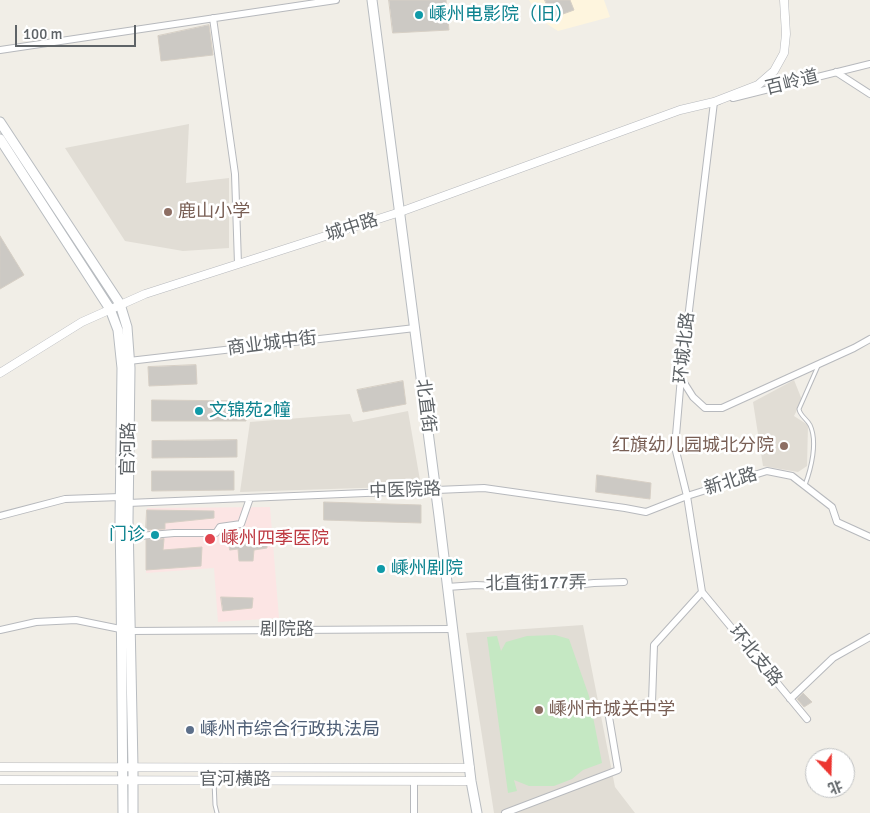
<!DOCTYPE html>
<html>
<head>
<meta charset="utf-8">
<style>
	body { margin:0 }
	#map { position:relative; width:870px; height:813px; overflow:hidden; background:#f1eee7; font-family:Signika,"Noto Sans SC",sans-serif }
	canvas { display:block }
	.north { position:absolute; left:805px; top:748px; width:50px; height:50px; box-sizing:border-box; background:#fff; border:1px solid #bfc1c2; border-radius:50%; rotate:159deg; font-size:14px; font-weight:700; line-height:20px; text-align:center; color:#5e6367 }
	.north::after { content:''; display:block; margin:auto; width:18px; height:22px; background:#ec3631; clip-path:polygon(50% 0,100% 100%,50% 72%,0 100%) }
	.scale { position:absolute; left:15px; top:25px; width:121px; height:22px; box-sizing:border-box; border:2px solid #5e6367; border-top:0; padding-left:6px; font-size:15px; line-height:18px; white-space:nowrap; color:#5e6367; -webkit-text-stroke:4px #fff; paint-order:stroke }
</style>
</head>
<body>
<div id="map">
<canvas width="870" height="813"></canvas>
<div class="north">北</div>
<div class="scale">100 m</div>
</div>
<script>
const context = document.querySelector('canvas').getContext('2d');
context.lineJoin = 'round';
function paint(path, color) { context.fillStyle = color; context.fill(path, 'evenodd'); }
function strokePath(path, color, width, dash) { context.strokeStyle = color; context.lineWidth = width; context.lineCap = dash ? 'butt' : 'round'; context.setLineDash(dash || []); context.stroke(path); }
function drawText(font, color, halo, rows, align = 'center') {
  context.font = font + ' Signika,"Noto Sans SC",sans-serif'; context.lineWidth = 5; context.setLineDash([]); context.textBaseline = 'middle'; context.strokeStyle = halo; context.fillStyle = color; for (const [text, x, y, turn = 0] of rows) {
    context.save(); context.translate(x, y); context.rotate((+turn || 0) * Math.PI / 180); context.textAlign = isNaN(turn) ? turn : align; if (halo) context.strokeText(text, 0, 0); context.fillText(text, 0, 0); context.restore();
  }
}
paint(new Path2D(`
	M 529,0 L 604,0 L 610,17 L 558,31 L 541,20 Z`), '#fef5de');
paint(new Path2D(`
	M 189,124 L 186,183 L 229,178 L 229,248 L 183,251 L 125,241 L 65,148 Z
	M 794,380 L 802,400 L 794,416 L 808,425 L 807,466 L 798,472 L 763,466 L 753,402 Z
	M 408,411 L 421,486 L 240,492 L 250,422 L 350,414 L 353,422 Z
	M 583,625 L 615,787 L 635,813 L 494,813 L 466,633 Z`), '#e1ddd5');
paint(new Path2D(`
	M 270,507 L 279,618 L 218,622 L 214,568 L 146,573 L 147,508 Z`), '#fce5e4');
paint(new Path2D(`
	M 555,635 L 569,639 L 589,696 L 602,763 L 583,770 L 572,779 L 554,786 L 529,786 L 514,780 L 517,791 L 508,793 L 487,637 L 497,636 L 501,651 L 506,642 L 527,636 Z`), '#c5e8c3');
const building = new Path2D(`
	M 389,0 L 446,0 L 449,30 L 393,33 Z
	M 545,0 L 570,0 L 574,10 L 552,18 Z
	M 209,25 L 213,55 L 161,61 L 158,36 Z
	M 0,236 L 24,275 L 0,289 Z
	M 196,365 L 197,384 L 149,386 L 148,367 Z
	M 403,381 L 406,404 L 363,412 L 357,390 Z
	M 152,400 L 246,401 L 246,421 L 152,421 Z
	M 237,440 L 237,457 L 152,458 L 152,441 Z
	M 152,471 L 234,471 L 234,490 L 152,491 Z
	M 597,475 L 651,483 L 650,499 L 596,492 Z
	M 324,502 L 421,505 L 421,523 L 324,520 Z
	M 147,510 L 214,511 L 214,518 L 165,523 L 165,529 L 146,530 Z
	M 228,534 L 267,535 L 267,548 L 254,550 L 253,561 L 239,561 L 238,549 L 230,550 Z
	M 164,539 L 163,550 L 202,547 L 201,566 L 146,570 L 146,540 Z
	M 221,597 L 253,598 L 252,608 L 223,611 Z
	M 803,693 L 812,702 L 804,707 L 797,699 Z`);
paint(building, '#ccc9c4');
strokePath(building, '#d6cfc5', 1);
const service = new Path2D(`
	M 805,485 C 811,469 818,442 810,425 C 807,419 800,416 799,409 L 818,366
	M 214,781 L 215,805 L 217,813`);
const minor = new Path2D(`
	M 213,18 L 235,174 L 238,264
	M 0,50 L 336,0
	M 836,72 L 870,94
	M 733,98 L 870,64
	M 129,361 L 415,328
	M 681,378 L 693,397 L 705,408 L 722,408 L 854,348 L 870,339
	M 0,516 L 65,499 L 120,497 L 128,503 L 484,488 L 625,508 L 646,512 L 687,496 L 767,471 L 792,476 L 832,507 L 837,522 L 870,537
	M 128,537 L 174,533 L 216,533 L 220,527 L 241,524 L 250,498
	M 447,587 L 476,585 L 518,587 L 540,583 L 574,585 L 594,583 L 624,582
	M 702,592 L 687,496 L 675,447 L 681,377 L 714,102 L 718,101
	M 702,592 L 807,719
	M 0,630 L 36,622 L 76,620 L 130,631 L 453,629
	M 790,699 L 833,658 L 870,637
	M 414,781 L 414,813
	M 505,813 L 618,770 L 608,711 L 652,702 L 654,645 L 702,592`);
const tertiary = new Path2D(`
	M 0,373 L 82,322 L 145,294 L 400,212 L 680,110 L 714,102 L 758,85 L 774,71 L 784,53 L 786,34 L 784,0
	M 0,767 L 470,768
	M 0,780 L 471,781`);
const secondary = new Path2D(`
	M 372,0 L 439,516 L 471,781 L 477,813
	M 0,122 L 120,304 L 127,327 L 130,368 L 128,520 L 133,767 L 133,813
	M 0,139 L 110,309 L 118,330 L 122,368 L 120,521 L 121,581 L 123,813`);
strokePath(service, '#b7b9bd', 5);
strokePath(minor, '#b7b9bd', 8);
strokePath(tertiary, '#b7b9bd', 9);
strokePath(secondary, '#b8bcc0', 11);
strokePath(service, '#fff', 3);
strokePath(minor, '#fff', 6);
strokePath(tertiary, '#fff', 8);
strokePath(secondary, '#fff', 9);
for (const [x, y, r, color] of [
	[419,15,5,"#0f9aa8"],
	[168,212,5,"#8d6e63"],
	[199,411,5,"#0f9aa8"],
	[784,446,5,"#8d6e63"],
	[155,535,5,"#0f9aa8"],
	[210,539,6,"#e0444e"],
	[381,569,5,"#0f9aa8"],
	[539,710,5,"#8d6e63"],
	[190,730,5,"#5c6f8a"]
]) { const dot = new Path2D(); dot.arc(x, y, r, 0, 2 * Math.PI); context.fillStyle = color; context.fill(dot); strokePath(dot, '#fff', 2); }
drawText('18px', '#0d838f', '#fff', [
	["嵊州电影院（旧）",429,15],
	["文锦苑2幢",209,411],
	["门诊",145,535,"right"],
	["嵊州剧院",391,569]
], 'left');
drawText('18px', '#5e6367', '#fff', [
	["百岭道",792,83,-14],
	["城中路",352,228,-18],
	["商业城中街",272,344,-7],
	["环城北路",685,348,-84],
	["北直街",425,406,83],
	["官河路",129,449,-89],
	["新北路",731,482,-17],
	["中医院路",405,491,-2],
	["北直街177弄",536,584,-1],
	["剧院路",287,630],
	["环北支路",755,656,51],
	["官河横路",235,780]
]);
drawText('18px', '#785e54', '#fff', [
	["鹿山小学",178,212],
	["红旗幼儿园城北分院",774,446,"right"],
	["嵊州市城关中学",549,710]
], 'left');
drawText('18px', '#be3a42', '#fff', [
	["嵊州四季医院",221,539]
], 'left');
drawText('18px', '#4e5e75', '#fff', [
	["嵊州市综合行政执法局",200,730]
], 'left');
</script>
</body>
</html>
